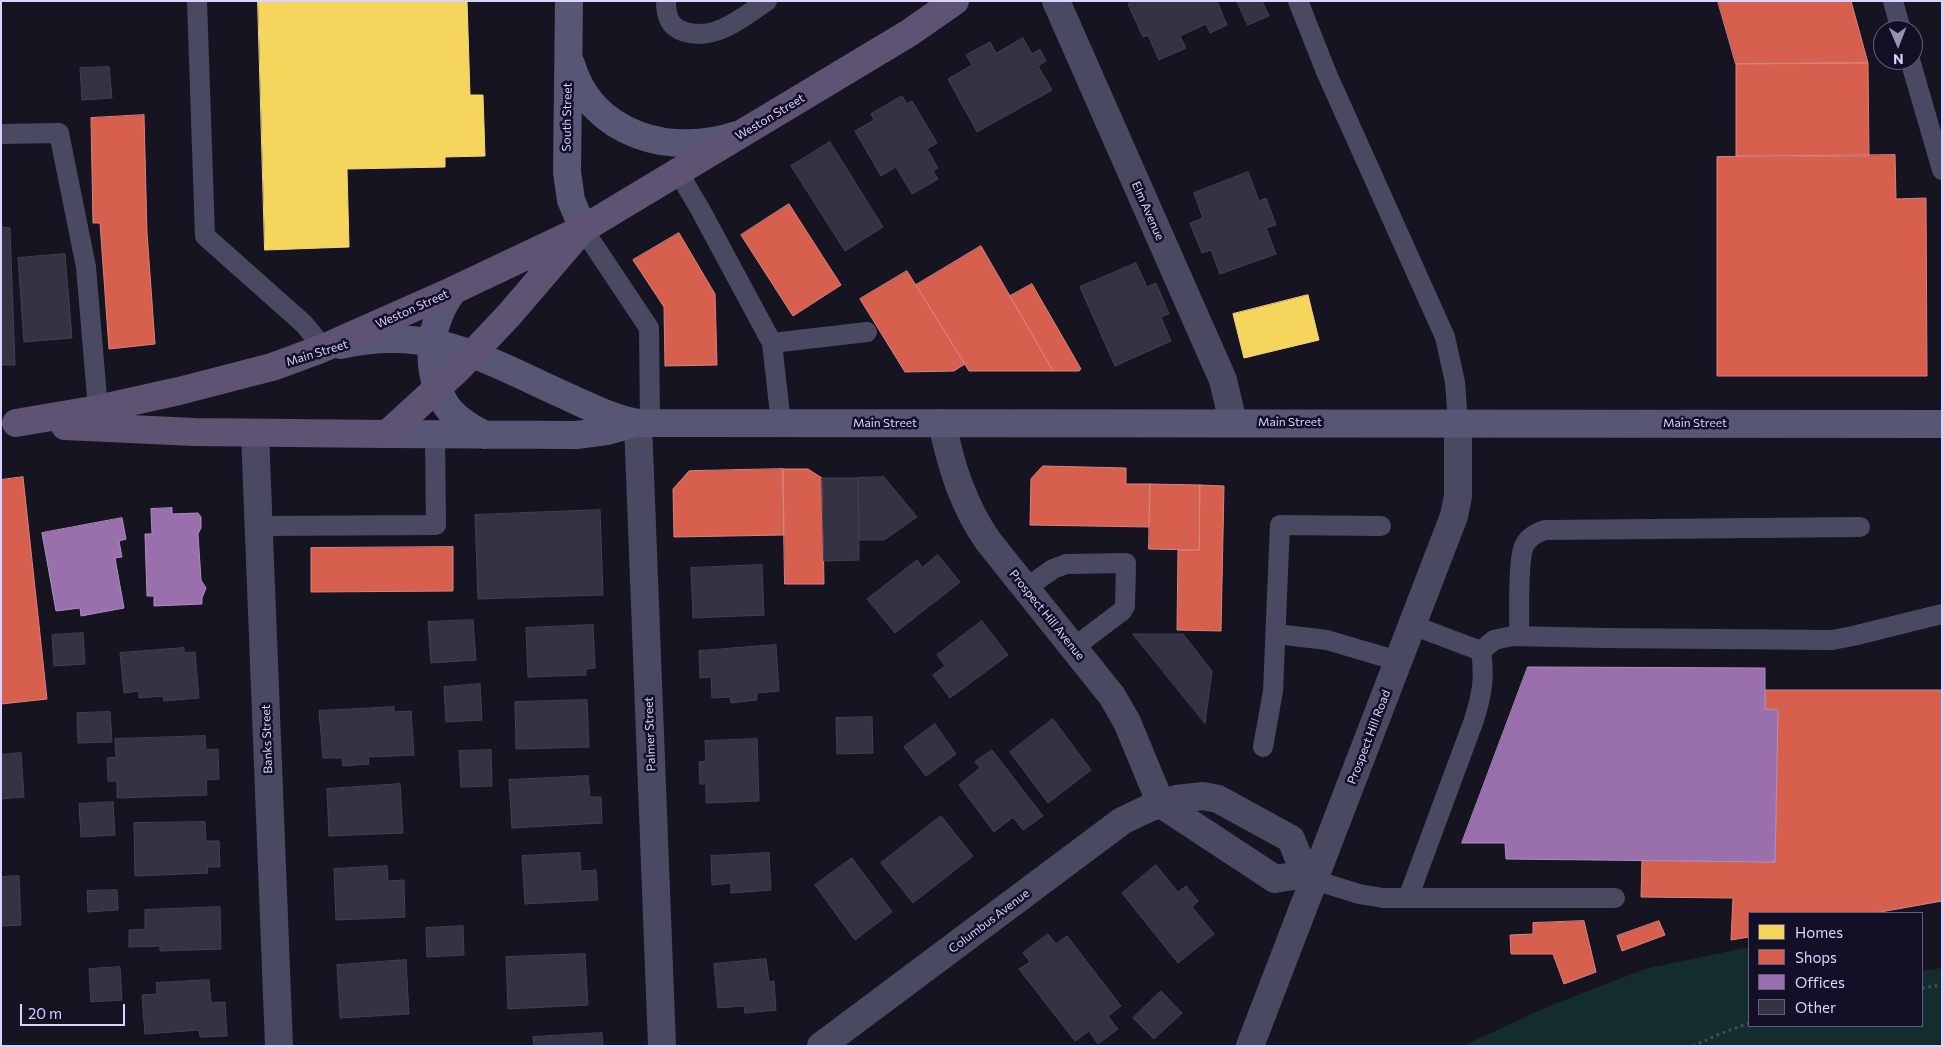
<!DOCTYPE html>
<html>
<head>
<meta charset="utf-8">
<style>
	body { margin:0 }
	#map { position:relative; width:1943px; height:1047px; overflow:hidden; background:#161421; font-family:Commissioner,sans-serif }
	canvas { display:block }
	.frame { position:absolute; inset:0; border:2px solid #d9d4ff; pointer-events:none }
	.legend { position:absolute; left:1748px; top:912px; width:175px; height:115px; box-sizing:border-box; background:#130f26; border:1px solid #625e7d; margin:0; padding:6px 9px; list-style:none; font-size:15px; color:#d9d4ff }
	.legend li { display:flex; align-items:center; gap:10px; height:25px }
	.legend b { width:25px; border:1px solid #625e7d }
	.north { position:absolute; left:1873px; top:20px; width:50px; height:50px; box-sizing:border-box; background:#130f26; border:1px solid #625e7d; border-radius:50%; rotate:179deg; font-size:14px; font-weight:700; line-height:20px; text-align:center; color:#d9d4ff }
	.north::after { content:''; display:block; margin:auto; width:18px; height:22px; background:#9591b1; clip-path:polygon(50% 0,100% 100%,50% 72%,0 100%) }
	.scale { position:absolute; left:20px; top:1004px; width:105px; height:22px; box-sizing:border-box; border:2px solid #d9d4ff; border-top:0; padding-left:6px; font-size:15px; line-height:18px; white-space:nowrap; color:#d9d4ff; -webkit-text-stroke:4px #130f26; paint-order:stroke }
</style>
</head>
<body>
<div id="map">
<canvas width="1943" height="1047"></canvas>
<div class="frame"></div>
<ul class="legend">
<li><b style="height:14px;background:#f6d55c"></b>Homes</li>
<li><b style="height:14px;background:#d6604d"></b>Shops</li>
<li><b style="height:14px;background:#9970ab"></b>Offices</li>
<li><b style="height:14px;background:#343243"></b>Other</li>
</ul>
<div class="north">N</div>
<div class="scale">20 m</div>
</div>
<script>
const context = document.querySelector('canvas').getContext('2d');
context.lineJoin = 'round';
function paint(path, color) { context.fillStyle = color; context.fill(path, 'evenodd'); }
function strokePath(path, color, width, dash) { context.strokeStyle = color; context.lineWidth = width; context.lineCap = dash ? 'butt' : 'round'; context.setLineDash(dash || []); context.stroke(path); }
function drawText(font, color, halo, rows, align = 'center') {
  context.font = font + ' Commissioner,sans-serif'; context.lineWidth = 5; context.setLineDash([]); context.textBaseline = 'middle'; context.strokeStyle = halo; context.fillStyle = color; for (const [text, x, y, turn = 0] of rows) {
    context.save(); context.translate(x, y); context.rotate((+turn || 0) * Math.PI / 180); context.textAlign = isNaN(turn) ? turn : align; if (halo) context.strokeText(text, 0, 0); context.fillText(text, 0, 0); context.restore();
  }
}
paint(new Path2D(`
	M 1749,947 L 1749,1026 L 1922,1026 L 1922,971 L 1942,968 L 1942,1044 L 1929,1046 L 1463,1046 L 1549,1006 L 1645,969 Z`), '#132c2d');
const homes = new Path2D(`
	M 258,1 L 467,1 L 470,95 L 483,95 L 485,156 L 445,157 L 445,167 L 347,169 L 349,247 L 265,250 Z
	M 1308,295 L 1319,340 L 1244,358 L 1233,314 Z`);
paint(homes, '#f6d55c');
strokePath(homes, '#edd58d', 1);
const shops = new Path2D(`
	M 1718,1 L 1851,1 L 1868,63 L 1736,64 Z
	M 1868,63 L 1869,156 L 1736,156 L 1736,64 Z
	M 144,115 L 147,233 L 155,344 L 109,349 L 100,223 L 93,223 L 91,118 Z
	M 1895,155 L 1896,199 L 1926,198 L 1927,376 L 1717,376 L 1717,157 Z
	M 789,204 L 841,285 L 793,316 L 741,235 Z
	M 679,233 L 715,294 L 717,365 L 665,366 L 664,307 L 633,260 Z
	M 981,246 L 1010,296 L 1053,371 L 969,371 L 916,285 Z
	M 907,271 L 965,364 L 954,371 L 905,372 L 860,299 Z
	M 1032,284 L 1081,369 L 1079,371 L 1053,371 L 1010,296 Z
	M 1043,466 L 1126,468 L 1126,484 L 1150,484 L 1149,527 L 1030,525 L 1031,479 Z
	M 783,469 L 784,535 L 674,537 L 673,489 L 689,471 Z
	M 783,469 L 808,469 L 822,478 L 824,584 L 785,584 Z
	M 23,477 L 47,699 L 1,704 L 1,480 Z
	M 1150,484 L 1200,485 L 1199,550 L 1149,549 Z
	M 1200,485 L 1224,486 L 1221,631 L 1177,630 L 1178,550 L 1199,550 Z
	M 453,547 L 453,591 L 311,592 L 311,548 Z
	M 1765,690 L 1942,690 L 1942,901 L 1875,913 L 1749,913 L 1749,937 L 1731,940 L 1733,898 L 1641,897 L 1642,860 L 1775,862 L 1778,710 L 1765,709 Z
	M 1584,921 L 1596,972 L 1564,984 L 1553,954 L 1511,954 L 1510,935 L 1533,934 L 1533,923 Z
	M 1659,921 L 1665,935 L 1622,951 L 1617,936 Z`);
paint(shops, '#d6604d');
strokePath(shops, '#d78382', 1);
const offices = new Path2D(`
	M 172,508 L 172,514 L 198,513 L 201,517 L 201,528 L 198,534 L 201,580 L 206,588 L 202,598 L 202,604 L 154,606 L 154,596 L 147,596 L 145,534 L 152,534 L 151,509 Z
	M 122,518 L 126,539 L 119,541 L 122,557 L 115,558 L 124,608 L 81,616 L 80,608 L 56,611 L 42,533 Z
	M 1528,667 L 1765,668 L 1765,709 L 1778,710 L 1775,862 L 1506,859 L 1505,843 L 1462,843 Z`);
paint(offices, '#9970ab');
strokePath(offices, '#ac8ec4', 1);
const building = new Path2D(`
	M 1133,1 L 1217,1 L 1227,25 L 1210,33 L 1206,24 L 1180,36 L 1186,48 L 1159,60 L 1148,35 L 1143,37 L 1128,4 Z
	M 1237,1 L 1262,1 L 1269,16 L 1248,25 Z
	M 1023,38 L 1032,54 L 1040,49 L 1046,61 L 1038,66 L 1052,90 L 977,132 L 948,79 L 972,65 L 966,55 L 990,42 L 996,53 Z
	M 109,67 L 112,98 L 82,100 L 80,68 Z
	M 902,96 L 907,104 L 912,101 L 937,143 L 927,149 L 938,168 L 933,171 L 938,179 L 912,194 L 896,167 L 881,176 L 855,131 L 874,120 L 871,114 Z
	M 830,142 L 883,227 L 845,251 L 791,166 Z
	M 1248,172 L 1259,201 L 1266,198 L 1276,225 L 1266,228 L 1276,254 L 1220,274 L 1211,250 L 1202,253 L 1190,223 L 1203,218 L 1194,193 Z
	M 1,227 L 10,228 L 15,365 L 1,365 Z
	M 65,254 L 72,338 L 24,342 L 18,258 Z
	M 1136,263 L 1147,287 L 1156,283 L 1169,314 L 1161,317 L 1171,341 L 1115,366 L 1080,287 Z
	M 884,477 L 917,517 L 884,540 L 859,540 L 858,478 Z
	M 822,478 L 858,478 L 859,560 L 824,561 Z
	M 600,510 L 603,595 L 478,599 L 475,515 Z
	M 938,555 L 960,582 L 895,633 L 867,599 L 917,560 L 922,567 Z
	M 762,565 L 764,615 L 693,618 L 691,568 Z
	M 473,620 L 476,660 L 431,663 L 428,622 Z
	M 982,621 L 1008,655 L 950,698 L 933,675 L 945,666 L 937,655 Z
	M 593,625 L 595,668 L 586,669 L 586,675 L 528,677 L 526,628 Z
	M 83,633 L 85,664 L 54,666 L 52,635 Z
	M 1133,634 L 1183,634 L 1212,671 L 1205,723 Z
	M 776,645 L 779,691 L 757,693 L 757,700 L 731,703 L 730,697 L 712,698 L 711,677 L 700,678 L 699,651 Z
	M 184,648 L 184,653 L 195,652 L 199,698 L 164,701 L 163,696 L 139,698 L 139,691 L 124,693 L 120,653 Z
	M 480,684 L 482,720 L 446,722 L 444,687 Z
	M 587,700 L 589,747 L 516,749 L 515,702 Z
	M 394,707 L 394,712 L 411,711 L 414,755 L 368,757 L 369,764 L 343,766 L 342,758 L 323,758 L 319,711 Z
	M 110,712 L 112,742 L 78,743 L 77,713 Z
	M 872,717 L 873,753 L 837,754 L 836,718 Z
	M 1053,719 L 1091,770 L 1048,803 L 1010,752 Z
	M 935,724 L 956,754 L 926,776 L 904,747 Z
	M 205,736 L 206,750 L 218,749 L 219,779 L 206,780 L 207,795 L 117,798 L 117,781 L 108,781 L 107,758 L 116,757 L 115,739 Z
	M 757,739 L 759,801 L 706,803 L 706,784 L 700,784 L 699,762 L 706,761 L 705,741 Z
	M 491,750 L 492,786 L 461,787 L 459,751 Z
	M 992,750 L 1043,816 L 1023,830 L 1013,817 L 994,832 L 959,785 L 980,768 L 975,762 Z
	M 21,753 L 24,797 L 1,799 L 1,755 Z
	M 588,776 L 590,797 L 601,797 L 602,823 L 512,828 L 509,780 Z
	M 400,784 L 403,833 L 329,836 L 327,789 Z
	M 113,802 L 115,835 L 81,837 L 79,804 Z
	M 941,816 L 973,856 L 913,903 L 881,863 Z
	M 205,822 L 206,841 L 219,841 L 220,867 L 207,867 L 208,873 L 135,876 L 134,823 Z
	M 580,853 L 581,871 L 596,870 L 598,900 L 525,904 L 522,856 Z
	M 769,853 L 771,890 L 731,893 L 731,883 L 712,885 L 711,856 Z
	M 852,858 L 892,912 L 855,940 L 815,885 Z
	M 1156,865 L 1178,892 L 1186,886 L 1198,901 L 1192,907 L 1214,934 L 1178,963 L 1122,893 Z
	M 387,866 L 388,881 L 404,880 L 405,917 L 336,920 L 334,869 Z
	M 19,876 L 21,925 L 1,926 L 1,933 L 1,877 Z
	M 117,890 L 118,910 L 88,912 L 87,891 Z
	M 220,907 L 221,949 L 160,951 L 160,946 L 129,947 L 129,930 L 145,929 L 145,910 Z
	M 463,926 L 464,955 L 427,957 L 426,928 Z
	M 1048,934 L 1056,944 L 1067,936 L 1121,1006 L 1108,1016 L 1118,1029 L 1098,1044 L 1089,1031 L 1075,1041 L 1019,969 L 1030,962 L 1023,953 Z
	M 585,954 L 588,1005 L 508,1009 L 506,957 Z
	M 766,959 L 769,982 L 774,981 L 776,1010 L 745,1013 L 744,1006 L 718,1008 L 714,964 Z
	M 406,960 L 409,1014 L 340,1018 L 337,965 Z
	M 120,967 L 122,1000 L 91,1002 L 89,969 Z
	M 209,980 L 211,1003 L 225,1002 L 227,1036 L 200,1037 L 199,1030 L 145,1034 L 142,995 L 157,994 L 156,983 Z
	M 1161,991 L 1182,1013 L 1154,1039 L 1133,1018 Z
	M 602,1033 L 603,1046 L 534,1046 L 533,1037 Z`);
paint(building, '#343243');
strokePath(building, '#433f54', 1);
strokePath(new Path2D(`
	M 1922,988 L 1942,985
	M 1693,1046 L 1717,1035 L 1749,1023`), '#44505f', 3, [2.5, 4]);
strokePath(new Path2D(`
	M 197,1 L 205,236 L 304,324 L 317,340 L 321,349
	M 666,1 C 666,16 669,27 685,32 C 716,41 743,17 767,1
	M 1298,1 L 1327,74 L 1445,337 L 1455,382 L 1458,422
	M 1893,1 L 1901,30
	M 1910,60 L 1942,170
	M 1,134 L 59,133 L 86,267 L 98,409
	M 678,172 L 700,209 L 772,343 L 781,423
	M 583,229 L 649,328 L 650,423
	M 772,343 L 867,332
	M 259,526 L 436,525 L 435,435
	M 1026,588 L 1053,569 L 1066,564 L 1126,563 L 1125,606 L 1122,611 L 1073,648
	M 1412,625 L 1481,651
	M 1276,634 L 1327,640 L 1398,661
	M 1519,636 C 1520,615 1517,563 1524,546 C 1528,537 1536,533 1545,530 L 1860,527
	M 1481,651 L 1494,640 L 1512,636 L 1604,638 L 1832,640 L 1853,636 L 1942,614
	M 1263,747 L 1273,691 L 1280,525 L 1381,526
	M 1314,880 L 1359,894 L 1383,898 L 1615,898
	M 1408,898 L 1474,720 C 1482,694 1485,678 1481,651`), '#4a4962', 20);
strokePath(new Path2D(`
	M 1056,1 L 1223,380 L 1233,422
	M 638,423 L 662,1046
	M 942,423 C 951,466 963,505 988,541 L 1112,696 L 1127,722 L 1161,804
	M 255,433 L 279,1046`), '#4a4962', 28);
strokePath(new Path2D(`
	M 1161,804 L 1275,879 L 1305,874
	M 821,1046 L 1122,821 L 1151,807 L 1177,799 L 1203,796 L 1218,799 L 1291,839 L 1305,874 L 1314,880
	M 1250,1046 L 1454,516 L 1458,496 L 1458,422`), '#4a4962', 28);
strokePath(new Path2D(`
	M 569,1 L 567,172 L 571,200 L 583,229
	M 571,64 C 592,136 672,157 737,135
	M 454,290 C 429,321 423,370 446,405 C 455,419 471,428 485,435
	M 340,345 C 431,324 486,360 566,396 C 590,407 612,418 638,423 L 1942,424
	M 387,434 L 576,435 L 607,431 L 636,423`), '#575674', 28);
strokePath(new Path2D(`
	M 16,423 L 98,409 L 179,391 L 272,367 L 321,349 L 454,290 L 583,229 L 909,33 L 955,1
	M 65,426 L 194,432 L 387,434 L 458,369 L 509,315 L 575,238`), '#5e5373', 28);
drawText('12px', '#d9d4ff', '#130f26', [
	["South Street",567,117,-89],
	["Weston Street",770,117,-31],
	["Elm Avenue",1148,211,66],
	["Weston Street",412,309,-24],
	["Main Street",317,353,-17],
	["Main Street",1290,422],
	["Main Street",885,423],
	["Main Street",1695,423],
	["Prospect Hill Avenue",1047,615,51],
	["Palmer Street",650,734,-92],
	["Prospect Hill Road",1369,737,-69],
	["Banks Street",267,739,-92],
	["Columbus Avenue",989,921,-37]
]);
</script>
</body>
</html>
